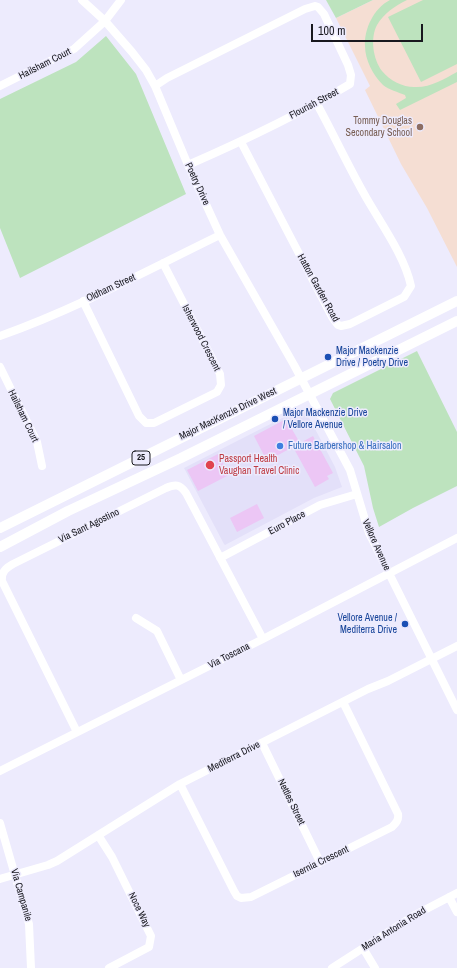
<!DOCTYPE html>
<html>
<head>
<meta charset="utf-8">
<style>
	body { margin:0 }
	#map { position:relative; width:457px; height:968px; overflow:hidden; background:#edebfd; font-family:"Archivo Narrow",sans-serif }
	canvas { display:block }
	.scale { position:absolute; left:311px; top:24px; width:112px; height:18px; box-sizing:border-box; border:2px solid #18181e; border-top:0; padding-left:5px; font-size:12px; line-height:14px; white-space:nowrap; color:#18181e; -webkit-text-stroke:3px #edebfd; paint-order:stroke }
</style>
</head>
<body>
<div id="map">
<canvas width="457" height="968"></canvas>
<div class="scale">100 m</div>
</div>
<script>
const context = document.querySelector('canvas').getContext('2d');
context.lineJoin = 'round';
function paint(path, color) { context.fillStyle = color; context.fill(path, 'evenodd'); }
function strokePath(path, color, width, dash) { context.strokeStyle = color; context.lineWidth = width; context.lineCap = dash ? 'butt' : 'round'; context.setLineDash(dash || []); context.stroke(path); }
function drawText(font, color, halo, rows, align = 'center') {
  context.font = font + ' "Archivo Narrow",sans-serif'; context.lineWidth = 3; context.setLineDash([]); context.textBaseline = 'middle'; context.strokeStyle = halo; context.fillStyle = color; for (const [text, x, y, turn = 0] of rows) {
    context.save(); context.translate(x, y); context.rotate((+turn || 0) * Math.PI / 180); context.textAlign = isNaN(turn) ? turn : align; if (halo) context.strokeText(text, 0, 0); context.fillText(text, 0, 0); context.restore();
  }
}
paint(new Path2D(`
	M 298,410 L 305,411 L 313,425 L 335,467 L 342,487 L 314,498 L 225,545 L 224,544 L 184,468 Z`), '#e3e0f9');
paint(new Path2D(`
	M 373,0 L 457,0 L 457,267 L 427,208 L 401,164 L 365,90 L 370,86 L 336,18 Z`), '#f5ded3');
paint(new Path2D(`
	M 326,0 L 373,0 L 336,18 Z
	M 390,0 L 407,0 C 395,6 384,13 377,25 C 370,38 373,59 382,71 C 390,81 403,87 414,87 C 430,88 444,79 457,72 L 457,82 L 400,110 L 396,104 L 406,98 L 405,95 C 398,92 389,90 383,85 C 373,75 365,60 365,46 C 364,29 374,8 390,0 Z
	M 423,0 L 457,0 L 457,64 L 421,82 L 388,17 Z
	M 106,36 L 136,74 L 186,194 L 20,278 L 0,228 L 0,99 L 76,62 Z
	M 417,351 L 457,432 L 457,486 L 413,508 L 379,527 L 373,508 L 364,466 L 330,399 L 333,393 Z`), '#bde3be');
paint(new Path2D(`
	M 286,419 L 300,443 L 313,436 L 333,473 L 327,476 L 329,479 L 315,487 L 293,447 L 267,461 L 254,436 Z
	M 218,454 L 229,475 L 198,491 L 187,470 Z
	M 257,504 L 264,518 L 237,532 L 230,518 Z`), '#ecc6f5');
strokePath(new Path2D(`
	M 82,0 L 105,21 L 132,52 L 146,70 L 155,86 L 188,165 L 220,235 L 294,365 L 350,470 L 369,533 L 457,710
	M 0,86 L 74,49 L 105,21 L 121,0
	M 155,86 L 167,78 L 305,9 L 315,6 L 318,7 L 324,14 L 348,65 L 351,75 L 350,84 C 298,115 243,141 188,165
	M 241,142 L 332,317 L 338,325 L 341,326 L 350,324 L 404,297 L 411,286 C 405,257 382,225 367,199 C 349,168 334,135 317,104
	M 83,301 L 139,416 L 146,423 L 154,423 L 217,392 L 221,385 L 220,374 L 163,263
	M 0,336 C 76,309 148,270 220,235
	M 0,367 L 37,442 L 42,466
	M 220,558 L 320,505 L 357,494
	M 136,618 L 157,631 L 181,680
	M 77,732 L 2,581 C 1,572 6,568 13,564 L 166,488 C 175,484 180,484 186,493 L 263,639
	M 262,743 L 320,862
	M 0,771 L 263,639 L 457,538
	M 180,784 L 234,891 L 237,896 L 241,898 L 251,897 L 392,827 C 396,823 399,820 398,814 L 343,702
	M 0,823 L 29,924 L 31,968
	M 98,835 L 112,857 L 151,936 L 149,947 L 109,968
	M 0,879 L 48,865 L 57,861 L 180,784 L 368,689 L 388,681 L 457,646
	M 449,897 L 457,912
	M 363,948 L 375,968
	M 332,968 L 413,916 L 457,893`), '#fff', 8);
strokePath(new Path2D(`
	M 0,528 L 457,301
	M 0,547 L 68,511 L 181,458 L 457,321`), '#fff', 10);
for (const [x, y, r, color] of [
	[420,127,4,"#8d6e63"],
	[328,357,4,"#1a4fb4"],
	[275,419,4,"#1a4fb4"],
	[280,446,4,"#3f7fe0"],
	[210,465,5,"#e0444e"],
	[405,624,4,"#1a4fb4"]
]) { const dot = new Path2D(); dot.arc(x, y, r, 0, 2 * Math.PI); context.fillStyle = color; context.fill(dot); strokePath(dot, '#edebfd', 1.5); }
for (const [x, y, w] of [
	[141,458,18]
]) { const box = new Path2D(); box.roundRect(x - w / 2, y - 7, w, 14, 3); context.fillStyle = '#edebfd'; context.fill(box); strokePath(box, '#18181e', 1); }
drawText('bold 9px', '#18181e', null, [
	["25",141,458]
]);
drawText('10px', '#18181e', '#edebfd', [
	["Hailsham Court",45,64,-27],
	["Flourish Street",314,104,-28],
	["Poetry Drive",197,184,65],
	["Oldham Street",111,288,-25],
	["Hatton Garden Road",318,288,61],
	["Isherwood Crescent",201,338,63],
	["Major MacKenzie Drive West",228,414,-26],
	["Hailsham Court",23,416,64],
	["Euro Place",287,523,-28],
	["Via Sant Agostino",89,526,-26],
	["Vellore Avenue",376,545,66],
	["Via Toscana",229,656,-27],
	["Mediterra Drive",234,757,-27],
	["Nettles Street",291,802,64],
	["Isernia Crescent",321,862,-26],
	["Via Campanile",21,895,74],
	["Noce Way",139,910,64],
	["Maria Antonia Road",394,929,-32]
]);
drawText('10px', '#785e54', '#edebfd', [
	["Tommy Douglas",412,121],
	["Secondary School",412,133]
], 'right');
drawText('10px', '#164399', '#edebfd', [
	["Major Mackenzie",336,351],
	["Drive / Poetry Drive",336,363],
	["Major Mackenzie Drive",283,413],
	["/ Vellore Avenue",283,425],
	["Vellore Avenue /",397,618,"right"],
	["Mediterra Drive",397,630,"right"]
], 'left');
drawText('10px', '#366cbe', '#edebfd', [
	["Future Barbershop & Hairsalon",288,446]
], 'left');
drawText('10px', '#be3a42', '#edebfd', [
	["Passport Health",219,459],
	["Vaughan Travel Clinic",219,471]
], 'left');
</script>
</body>
</html>
